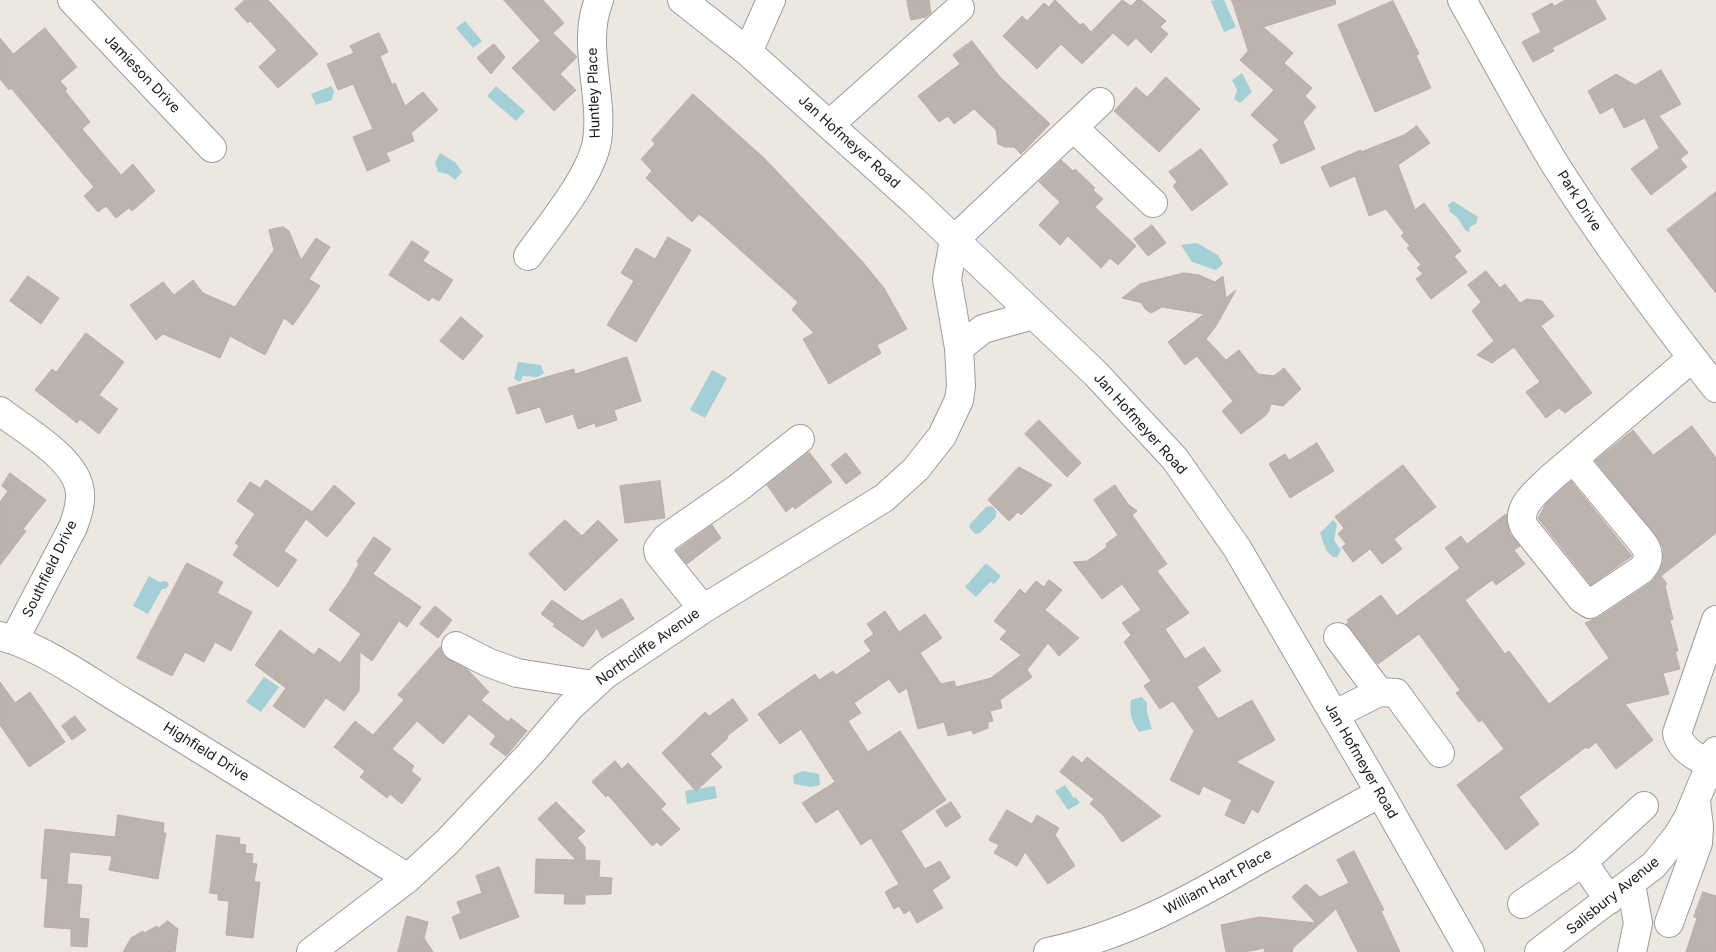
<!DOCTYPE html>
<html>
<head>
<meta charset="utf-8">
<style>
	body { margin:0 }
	canvas { display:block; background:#ece7e1 }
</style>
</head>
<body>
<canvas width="1716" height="952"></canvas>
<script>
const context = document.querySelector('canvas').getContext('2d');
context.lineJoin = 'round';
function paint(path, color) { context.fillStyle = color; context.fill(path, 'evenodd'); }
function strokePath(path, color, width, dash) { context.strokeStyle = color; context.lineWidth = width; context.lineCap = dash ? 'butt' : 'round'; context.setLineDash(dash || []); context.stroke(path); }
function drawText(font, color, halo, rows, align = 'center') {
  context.font = font + ' Inter,sans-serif'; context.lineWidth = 4; context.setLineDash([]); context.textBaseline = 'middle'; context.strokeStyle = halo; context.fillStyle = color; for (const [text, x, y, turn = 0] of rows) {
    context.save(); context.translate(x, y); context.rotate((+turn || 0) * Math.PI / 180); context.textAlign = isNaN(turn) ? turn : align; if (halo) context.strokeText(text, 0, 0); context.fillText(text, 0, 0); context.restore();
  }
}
paint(new Path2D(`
	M 1215,0 L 1224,0 L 1236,27 L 1224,32 L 1211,1 Z
	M 465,21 L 482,41 L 473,48 L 456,28 Z
	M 1242,73 L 1252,92 L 1240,103 L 1234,99 L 1237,90 L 1232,80 Z
	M 331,86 L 334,91 L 332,100 L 316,105 L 311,94 Z
	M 496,86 L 525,111 L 516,121 L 487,96 Z
	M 440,153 L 455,162 L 462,172 L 455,180 L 448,174 L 438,172 L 435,163 Z
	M 1453,201 L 1478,217 L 1476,224 L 1470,227 L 1469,232 L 1465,230 L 1458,218 L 1450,212 L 1448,205 Z
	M 1197,243 L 1218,255 L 1223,264 L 1216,270 L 1192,262 L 1181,245 Z
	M 518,362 L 541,365 L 544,373 L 538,377 L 523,376 L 520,382 L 514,379 Z
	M 712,370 L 727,378 L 705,418 L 690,410 Z
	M 992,506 L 996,511 L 996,517 L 980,533 L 975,534 L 969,527 L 970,524 L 986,507 Z
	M 1333,520 L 1337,524 L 1334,540 L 1341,550 L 1337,557 L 1333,557 L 1326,550 L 1320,533 Z
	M 986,563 L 1001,576 L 994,584 L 990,582 L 976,597 L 965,587 Z
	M 149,576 L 159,582 L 166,581 L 169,584 L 166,589 L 162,589 L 148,614 L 133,606 Z
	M 264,677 L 279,687 L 261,712 L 246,702 Z
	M 1142,697 L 1147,703 L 1147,712 L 1152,729 L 1139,732 C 1132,722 1129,713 1131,700 Z
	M 803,771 L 819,774 L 820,785 L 811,787 L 794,784 L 793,775 Z
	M 1065,785 L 1074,798 L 1076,797 L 1080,803 L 1068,810 L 1055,791 Z
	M 715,786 L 717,798 L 687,804 L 685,791 Z`), '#a3d0d7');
const building = new Path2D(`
	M 245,0 L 268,0 L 318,54 L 278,88 L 259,67 L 277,50 L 250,21 L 248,23 L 235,9 Z
	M 504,0 L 543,0 L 564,23 L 553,33 L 577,57 L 560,74 L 576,90 L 554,111 L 512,68 L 540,41 Z
	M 907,0 L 929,0 L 931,13 L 926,17 L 911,20 Z
	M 1055,0 L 1080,25 L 1083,23 L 1091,32 L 1122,0 L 1131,6 L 1137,0 L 1141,0 L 1166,21 L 1160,27 L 1168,34 L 1151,53 L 1136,38 L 1128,46 L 1113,33 L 1082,64 L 1061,44 L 1037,69 L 1003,36 L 1022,16 L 1027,21 L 1044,3 L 1049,7 Z
	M 1232,0 L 1335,0 L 1336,4 L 1263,27 L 1293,53 L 1284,63 L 1312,88 L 1305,96 L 1316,107 L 1303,122 L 1315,149 L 1281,164 L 1273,145 L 1279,140 L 1251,115 L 1274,90 L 1240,60 L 1248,51 Z
	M 1565,0 L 1595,0 L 1606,19 L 1552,48 L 1554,51 L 1533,62 L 1522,42 L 1541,32 L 1532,14 L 1552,3 L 1554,6 Z
	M 1393,1 L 1419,54 L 1416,55 L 1431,88 L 1375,112 L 1338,25 Z
	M 45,28 L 77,67 L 60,81 L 67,89 L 65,91 L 90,122 L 82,129 L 121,175 L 133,164 L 155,191 L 132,211 L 129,208 L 116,218 L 106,206 L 98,212 L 84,196 L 94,187 L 11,88 L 9,90 L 0,79 L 0,38 L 13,54 Z
	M 379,33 L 388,52 L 380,56 L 392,85 L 395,83 L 405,106 L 423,92 L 438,110 L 411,133 L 414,141 L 386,153 L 390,161 L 367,171 L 353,137 L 373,129 L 353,84 L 338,90 L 327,64 L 354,53 L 350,46 Z
	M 972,41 L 1000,77 L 1050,124 L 1021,154 L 1014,147 L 1005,147 L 998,144 L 996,130 L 974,109 L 954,124 L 948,116 L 939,122 L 918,96 L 960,64 L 953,55 Z
	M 494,44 L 505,57 L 491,74 L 477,58 Z
	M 1661,70 L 1681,104 L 1659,116 L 1688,153 L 1680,159 L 1687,167 L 1651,195 L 1631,169 L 1659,148 L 1645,118 L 1624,128 L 1613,107 L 1600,114 L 1588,91 L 1616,74 L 1635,85 Z
	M 1166,77 L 1200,109 L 1159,152 L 1114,111 L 1136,87 L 1147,97 Z
	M 693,94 L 764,158 L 862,261 L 884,288 L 907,329 L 877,345 L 881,353 L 829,384 L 803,339 L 814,333 L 792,310 L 798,302 L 708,221 L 699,214 L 692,222 L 646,178 L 652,171 L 641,159 L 655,144 L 652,140 Z
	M 1417,126 L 1430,143 L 1398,165 L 1415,210 L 1424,203 L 1461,251 L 1454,256 L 1467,272 L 1431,299 L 1416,279 L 1423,274 L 1417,268 L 1421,265 L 1407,248 L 1410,246 L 1401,236 L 1404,233 L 1386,209 L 1369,216 L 1355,176 L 1330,187 L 1321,167 L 1361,150 L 1361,152 L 1404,135 Z
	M 1201,149 L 1228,184 L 1192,211 L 1173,186 L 1177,182 L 1169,172 Z
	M 1061,160 L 1073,171 L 1075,169 L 1095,188 L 1093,190 L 1103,199 L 1095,207 L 1136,246 L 1118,265 L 1110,258 L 1101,268 L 1068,236 L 1060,245 L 1039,225 L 1060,202 L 1039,182 Z
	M 1716,192 L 1716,293 L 1667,230 Z
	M 1152,225 L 1166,243 L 1148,256 L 1134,239 Z
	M 283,227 L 289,231 L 301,260 L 316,238 L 330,247 L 309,279 L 320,286 L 293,325 L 284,318 L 265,355 L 230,336 L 220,358 L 163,334 L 156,340 L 130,305 L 163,282 L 174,295 L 193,280 L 203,293 L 235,307 L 274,250 L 269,230 Z
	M 668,237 L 691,250 L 636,342 L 607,325 L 634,281 L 621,273 L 636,248 L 655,259 Z
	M 412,241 L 429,252 L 423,261 L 453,280 L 439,301 L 432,297 L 429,301 L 389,275 Z
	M 1486,271 L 1500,288 L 1505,284 L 1520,303 L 1527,299 L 1542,301 L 1554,316 L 1541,326 L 1592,393 L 1565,413 L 1559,408 L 1546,418 L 1526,392 L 1540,382 L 1514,347 L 1492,363 L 1477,355 L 1494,341 L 1472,311 L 1481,302 L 1468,285 Z
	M 1184,273 L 1199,275 L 1215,282 L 1223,276 L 1226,298 L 1236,290 L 1216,326 L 1206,339 L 1226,360 L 1239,350 L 1258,374 L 1274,376 L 1284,368 L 1301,389 L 1283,406 L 1271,404 L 1269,411 L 1265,416 L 1241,434 L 1222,411 L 1233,401 L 1197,356 L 1185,365 L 1168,342 L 1204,314 L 1162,307 L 1151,313 L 1145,309 L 1142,303 L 1122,298 L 1140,284 Z
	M 28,276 L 59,298 L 41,324 L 10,301 Z
	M 461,317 L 483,336 L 463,360 L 440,341 Z
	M 86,333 L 124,362 L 99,395 L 118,409 L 99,434 L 80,419 L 77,423 L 35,390 L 52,369 L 56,372 Z
	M 627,357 L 641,401 L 614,410 L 617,420 L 596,427 L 595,423 L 578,429 L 573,414 L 546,423 L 540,407 L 517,414 L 508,388 L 574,369 L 575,374 Z
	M 1039,420 L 1081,463 L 1067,477 L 1025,434 Z
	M 1692,426 L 1716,458 L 1716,533 L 1661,576 L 1667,584 L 1665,586 L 1673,619 L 1670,620 L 1678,651 L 1675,651 L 1680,669 L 1663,673 L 1669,694 L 1625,704 L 1653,740 L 1616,769 L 1596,742 L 1588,749 L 1586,747 L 1550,774 L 1519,797 L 1539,824 L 1506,850 L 1457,785 L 1504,749 L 1482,720 L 1479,722 L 1456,693 L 1460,690 L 1419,634 L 1378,664 L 1346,624 L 1349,622 L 1347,620 L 1381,595 L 1397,616 L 1460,568 L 1445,548 L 1461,536 L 1467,544 L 1506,514 L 1510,534 L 1520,546 L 1514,550 L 1525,564 L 1496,585 L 1492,580 L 1465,600 L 1505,654 L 1509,651 L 1549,704 L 1609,658 L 1585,623 L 1599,617 L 1650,583 L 1657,575 L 1663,562 L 1663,548 L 1657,537 L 1595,461 L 1633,430 L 1653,455 Z
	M 1317,443 L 1334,471 L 1290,498 L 1269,464 L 1285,454 L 1289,460 Z
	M 809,452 L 832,482 L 795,509 L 793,506 L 786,512 L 767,485 Z
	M 846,453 L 861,473 L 846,484 L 831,465 Z
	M 1403,465 L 1436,507 L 1394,539 L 1402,549 L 1382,564 L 1370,549 L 1353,562 L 1342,547 L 1346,544 L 1338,534 L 1344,528 L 1335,517 Z
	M 1019,467 L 1052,485 L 1021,515 L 1018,512 L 1009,521 L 988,500 Z
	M 10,473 L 46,500 L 23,529 L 26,531 L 0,565 L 0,502 L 8,491 L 2,486 Z
	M 266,480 L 312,512 L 334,485 L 355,503 L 327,537 L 306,519 L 284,551 L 297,560 L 278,587 L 233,555 L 239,546 L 235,543 L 255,514 L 237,501 L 250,482 L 260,488 Z
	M 660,481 L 665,518 L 625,523 L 620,486 Z
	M 1571,481 L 1632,556 L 1591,585 L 1538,518 L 1546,504 Z
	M 1115,485 L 1128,504 L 1137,511 L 1132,515 L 1167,564 L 1157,571 L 1189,613 L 1165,629 L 1185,659 L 1204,647 L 1221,671 L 1197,687 L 1218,719 L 1252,700 L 1275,740 L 1236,762 L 1274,782 L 1258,813 L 1252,809 L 1244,824 L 1225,815 L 1232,800 L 1203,786 L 1199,795 L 1170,780 L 1194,731 L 1173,701 L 1160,709 L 1144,686 L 1151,681 L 1124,642 L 1131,635 L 1122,623 L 1141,610 L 1122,584 L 1102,599 L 1073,562 L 1087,561 L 1107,547 L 1106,544 L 1118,535 L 1094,500 Z
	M 565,520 L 582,536 L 598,520 L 618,540 L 565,591 L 529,554 Z
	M 712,525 L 721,538 L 687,564 L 676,551 Z
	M 374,537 L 391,549 L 373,574 L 421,607 L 407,627 L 399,621 L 372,661 L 360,652 L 359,691 L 344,711 L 326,698 L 304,728 L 273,706 L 286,688 L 255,665 L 280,630 L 314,655 L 319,648 L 340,663 L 361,634 L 329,610 L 348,583 L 359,564 L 357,562 Z
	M 187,563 L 223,582 L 217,593 L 252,612 L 231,651 L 215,642 L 204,662 L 185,652 L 172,676 L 137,658 Z
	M 1049,580 L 1062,590 L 1045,610 L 1079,638 L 1059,656 L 1048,643 L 1027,670 L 1032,677 L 1000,700 L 1002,708 L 990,711 L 993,721 L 988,722 L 988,728 L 973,734 L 972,730 L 948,736 L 944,722 L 918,729 L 907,688 L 899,693 L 889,679 L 854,703 L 861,713 L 848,721 L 868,752 L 900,731 L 946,800 L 901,831 L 925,869 L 940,861 L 950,878 L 932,890 L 943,908 L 917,923 L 910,910 L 904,914 L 899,906 L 894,909 L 885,892 L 899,884 L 871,838 L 861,845 L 838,809 L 816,823 L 802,803 L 835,782 L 801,729 L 780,744 L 758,714 L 815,674 L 819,680 L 833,671 L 836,675 L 871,651 L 864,641 L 874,634 L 867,624 L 885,611 L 899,632 L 925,614 L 942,638 L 920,653 L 941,684 L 954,681 L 956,687 L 991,678 L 1021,655 L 1000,639 L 1007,631 L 994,621 L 1020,589 L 1025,594 L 1036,581 L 1044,587 Z
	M 622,599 L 634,619 L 602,638 L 597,628 L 583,647 L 553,626 L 555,624 L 541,614 L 552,600 L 582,621 Z
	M 435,606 L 452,620 L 438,638 L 420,624 Z
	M 440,647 L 443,655 L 467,669 L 489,692 L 481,700 L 508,722 L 511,718 L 527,731 L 506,756 L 490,744 L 496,736 L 469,714 L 443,744 L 417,721 L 392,749 L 414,766 L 411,771 L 421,779 L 402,804 L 390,794 L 387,798 L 360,777 L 365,771 L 334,747 L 355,721 L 373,735 L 404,700 L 398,695 Z
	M 0,682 L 15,703 L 30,692 L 65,742 L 29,767 L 0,725 Z
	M 733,699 L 748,720 L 727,736 L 728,738 L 710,754 L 722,767 L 696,791 L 662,753 L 705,712 L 709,716 Z
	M 75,716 L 86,730 L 72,740 L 62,726 Z
	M 1073,756 L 1082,763 L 1087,757 L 1161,816 L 1122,842 L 1103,815 L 1090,804 L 1094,799 L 1060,772 Z
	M 615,761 L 622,769 L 628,763 L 666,804 L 661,809 L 680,829 L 661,846 L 657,842 L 652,846 L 608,795 L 606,797 L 592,782 Z
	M 556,802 L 585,831 L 577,838 L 585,847 L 585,860 L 600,861 L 599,877 L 612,878 L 611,894 L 585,895 L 585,904 L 564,904 L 565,894 L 535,893 L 536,859 L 576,860 L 538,819 Z
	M 951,802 L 961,817 L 946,827 L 936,811 Z
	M 1007,810 L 1032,824 L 1037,815 L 1059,828 L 1055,835 L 1075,866 L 1048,884 L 1025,852 L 1017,866 L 994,853 L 999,845 L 989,840 Z
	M 118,815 L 164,823 L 163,833 L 166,833 L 158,879 L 109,870 L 112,856 L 70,852 L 67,884 L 82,885 L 79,918 L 89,919 L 87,947 L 71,946 L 71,929 L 44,927 L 48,879 L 41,878 L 45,829 L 115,837 Z
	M 217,835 L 240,838 L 239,844 L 246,845 L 245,853 L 253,854 L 252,863 L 257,864 L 254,882 L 260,882 L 253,938 L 226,935 L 229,901 L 218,900 L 218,894 L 210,893 Z
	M 1354,851 L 1384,910 L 1381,911 L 1400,952 L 1358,952 L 1336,909 L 1293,948 L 1292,952 L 1264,952 L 1265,948 L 1244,952 L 1226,952 L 1221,925 L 1259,917 L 1316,923 L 1292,897 L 1306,884 L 1320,897 L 1349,883 L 1337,860 Z
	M 499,867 L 519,917 L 460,939 L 452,917 L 461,913 L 457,902 L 482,893 L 476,876 Z
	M 1703,892 L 1716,896 L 1716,952 L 1686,952 L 1697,918 L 1694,917 Z
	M 407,916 L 428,922 L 424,938 L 433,952 L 398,952 Z
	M 168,921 L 178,929 L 175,952 L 123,952 L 131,938 L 143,931 L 144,933 L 157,926 L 158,928 Z`);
paint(building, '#bcb2ae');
strokePath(building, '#bcaca4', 1);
const minor = new Path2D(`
	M 72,0 L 212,148
	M 682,0 L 748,52 L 914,201 L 1096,374 L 1175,459 L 1237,548 L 1380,793 L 1470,952
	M 1462,0 C 1493,55 1523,112 1556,166 C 1605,243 1659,316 1716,388
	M 748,52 L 771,0
	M 830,124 L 960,8
	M 1074,128 L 1153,203
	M 528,256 C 549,226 591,177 597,141 C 604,95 581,44 599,0
	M 959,348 L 983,329 L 1033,315
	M 0,411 C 24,430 78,459 80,493 C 81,505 77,516 73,527 L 14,640
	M 1574,460 L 1642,542 C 1650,552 1650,561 1641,570 L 1590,604 L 1582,599 L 1525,528 C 1513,508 1539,490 1552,477 L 1692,358
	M 703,609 L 659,554 L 658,549 L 666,538 L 738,488 L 800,439
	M 1716,620 L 1677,733 C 1680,750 1701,761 1716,765
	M 0,636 C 41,646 90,682 127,704 C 221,761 314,820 408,878
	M 1338,637 L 1379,692
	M 456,646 L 487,662 L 517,673 L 593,685
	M 1334,715 L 1379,692 L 1396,693 L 1440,753
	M 1583,862 L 1644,806
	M 1631,884 L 1638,923 L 1632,952
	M 1522,904 L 1583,862 L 1609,900
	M 1669,923 L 1698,843 L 1699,827 L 1696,802
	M 311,952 L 408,878 L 447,842 L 530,754 L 570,707 L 606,674 L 703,609 L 884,498 L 916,469 L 942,436 L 959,400 L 961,386 L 959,348 L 947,279 L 954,240 L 1100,102
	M 1048,952 C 1125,936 1193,898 1260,859 C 1300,837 1340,815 1380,793
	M 1539,952 L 1654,865 L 1678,835 L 1688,818 L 1716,751`);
strokePath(minor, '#9c9c9c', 30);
strokePath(minor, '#fff', 28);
drawText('14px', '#1b1b1b', '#fff', [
	["Jamieson Drive",142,74,46],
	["Huntley Place",594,93,-92],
	["Jan Hofmeyer Road",849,142,42],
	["Park Drive",1579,201,57],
	["Jan Hofmeyer Road",1140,424,48],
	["Southfield Drive",50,569,-64],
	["Northcliffe Avenue",648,647,-35],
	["Highfield Drive",206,752,32],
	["Jan Hofmeyer Road",1361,761,60],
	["William Hart Place",1218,882,-29],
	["Salisbury Avenue",1613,896,-39]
]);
</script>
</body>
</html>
